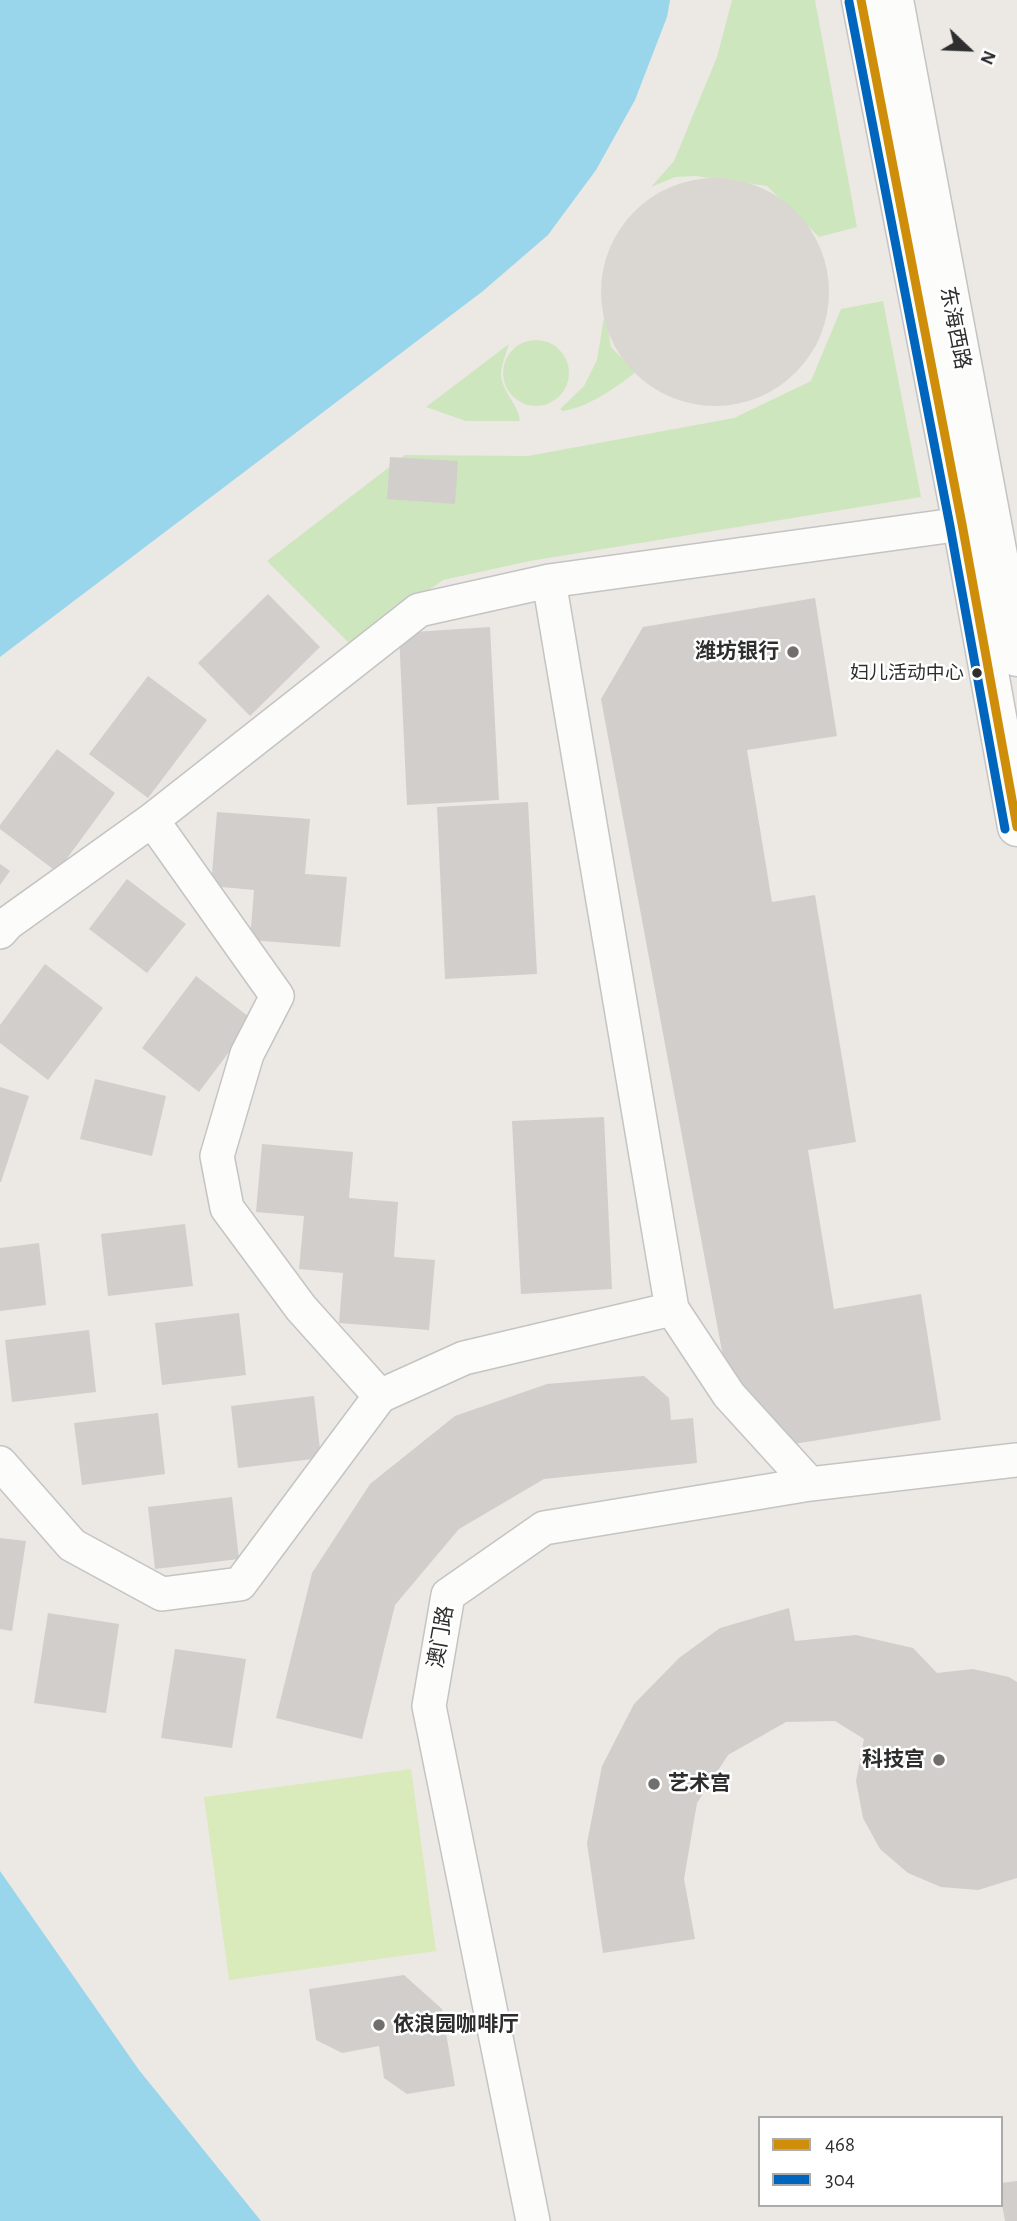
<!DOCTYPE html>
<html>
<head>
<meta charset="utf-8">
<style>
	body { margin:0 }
	#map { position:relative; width:1017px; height:2221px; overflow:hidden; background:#ece8e4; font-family:"Alegreya Sans",sans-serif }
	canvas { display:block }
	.legend { position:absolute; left:758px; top:2116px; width:245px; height:91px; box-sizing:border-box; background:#fff; border:2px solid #ababab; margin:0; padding:9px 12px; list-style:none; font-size:21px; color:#2e2e2e }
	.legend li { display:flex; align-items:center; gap:14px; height:35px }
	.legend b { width:35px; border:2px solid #ababab }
	.north { position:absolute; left:933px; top:14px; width:70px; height:70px; -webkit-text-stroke:5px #fff; paint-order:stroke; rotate:113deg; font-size:19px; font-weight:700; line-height:28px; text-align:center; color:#2e2e2e }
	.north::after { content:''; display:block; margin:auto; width:24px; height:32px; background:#2e2e2e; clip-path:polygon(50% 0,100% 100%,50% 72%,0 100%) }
</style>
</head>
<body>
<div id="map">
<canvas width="1017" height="2221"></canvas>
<ul class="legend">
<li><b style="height:9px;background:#cf8e09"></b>468</li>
<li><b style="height:9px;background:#0065bd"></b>304</li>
</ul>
<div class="north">N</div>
</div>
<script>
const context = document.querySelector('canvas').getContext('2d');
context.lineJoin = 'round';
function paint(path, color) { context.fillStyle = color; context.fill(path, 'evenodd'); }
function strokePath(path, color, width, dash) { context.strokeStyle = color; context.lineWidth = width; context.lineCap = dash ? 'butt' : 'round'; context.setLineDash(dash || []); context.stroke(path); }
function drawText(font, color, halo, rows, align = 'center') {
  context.font = font + ' "Alegreya Sans","Noto Sans SC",sans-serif'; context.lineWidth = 5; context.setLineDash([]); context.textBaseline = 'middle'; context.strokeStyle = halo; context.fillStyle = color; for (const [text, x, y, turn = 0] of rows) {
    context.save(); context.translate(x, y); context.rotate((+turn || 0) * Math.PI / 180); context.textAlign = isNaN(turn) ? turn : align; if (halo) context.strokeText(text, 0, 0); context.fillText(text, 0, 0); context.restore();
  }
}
paint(new Path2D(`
	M 732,0 L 815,0 L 857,227 L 819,237 L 767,186 L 695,176 L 675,177 L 651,187 L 674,161 L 717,57 Z
	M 883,301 L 921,497 L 530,561 L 443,580 L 351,645 L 267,561 L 405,455 L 528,456 L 734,418 L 811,381 L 841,309 Z
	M 605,311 L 611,347 L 636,372 C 615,388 589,407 563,411 L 560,409 L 584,386 L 597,360 Z
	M503 373a33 33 0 1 1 66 0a33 33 0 1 1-66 0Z
	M 509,344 C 506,353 502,364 501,373 C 501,391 518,403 520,421 L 466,421 L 426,407 Z`), '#cee6be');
paint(new Path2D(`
	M 411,1769 L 436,1951 L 229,1980 L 204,1797 Z`), '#d9eabb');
paint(new Path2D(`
	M601 292a114 114 0 1 1 228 0a114 114 0 1 1-228 0Z`), '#dad6d2');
paint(new Path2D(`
	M 0,0 L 670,0 L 667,17 L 635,100 L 596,170 L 548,235 L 483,291 L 0,657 Z
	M 0,1871 L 139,2070 L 261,2221 L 0,2221 Z`), '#99d6ec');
paint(new Path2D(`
	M 390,457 L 458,461 L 455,504 L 387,499 Z
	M 268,594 L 320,647 L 250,716 L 198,663 Z
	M 815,598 L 837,736 L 747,750 L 772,902 L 815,895 L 856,1142 L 808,1150 L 834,1309 L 921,1294 L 941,1420 L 794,1444 L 726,1373 L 601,699 L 643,627 Z
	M 490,627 L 499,800 L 407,805 L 399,633 Z
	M 148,676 L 207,720 L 148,798 L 89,754 Z
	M 57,749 L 115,793 L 57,872 L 0,829 L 0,825 Z
	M 528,802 L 537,974 L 445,979 L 437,807 Z
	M 217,812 L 310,819 L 305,874 L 347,877 L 340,947 L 250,940 L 254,890 L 211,886 Z
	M 0,864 L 10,871 L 0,885 Z
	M 127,879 L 186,924 L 147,973 L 89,929 Z
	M 45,964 L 103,1008 L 48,1080 L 0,1043 L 0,1025 Z
	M 196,976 L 253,1020 L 199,1092 L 142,1048 Z
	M 95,1079 L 166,1096 L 152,1156 L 80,1139 Z
	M 0,1087 L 29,1096 L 1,1182 L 0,1182 Z
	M 604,1117 L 612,1289 L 521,1294 L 512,1121 Z
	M 262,1144 L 353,1152 L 349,1198 L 398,1202 L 394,1257 L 435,1260 L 429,1330 L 339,1323 L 343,1273 L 299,1269 L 304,1216 L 256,1212 Z
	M 185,1224 L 193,1286 L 108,1296 L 101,1234 Z
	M 39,1243 L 46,1305 L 0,1311 L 0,1248 Z
	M 239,1313 L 246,1375 L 162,1385 L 155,1323 Z
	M 89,1330 L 96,1392 L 12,1402 L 5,1340 Z
	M 644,1376 L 669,1398 L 671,1420 L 693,1418 L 697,1463 L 544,1479 L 459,1529 L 395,1605 L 362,1739 L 276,1718 L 312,1573 L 370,1484 L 455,1416 L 547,1384 Z
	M 314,1396 L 321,1458 L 238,1468 L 231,1406 Z
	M 158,1413 L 165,1474 L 82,1485 L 74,1423 Z
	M 232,1497 L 239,1559 L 155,1569 L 148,1507 Z
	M 0,1538 L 26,1541 L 12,1631 L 0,1629 Z
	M 789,1608 L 795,1641 L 856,1635 L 913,1648 L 937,1673 L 973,1669 L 1009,1677 L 1017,1682 L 1017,1878 L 978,1890 L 941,1887 L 908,1873 L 880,1849 L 863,1818 L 856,1781 L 864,1739 L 835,1721 L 786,1722 L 728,1755 L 697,1803 L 684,1879 L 695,1939 L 603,1953 L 587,1843 L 602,1766 L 634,1704 L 679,1658 L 720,1628 Z
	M 48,1613 L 119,1624 L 106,1713 L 34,1703 Z
	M 175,1649 L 246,1659 L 232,1748 L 161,1738 Z
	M 404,1975 L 442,2009 L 455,2086 L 407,2094 L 384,2078 L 379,2046 L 342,2053 L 316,2040 L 309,1989 Z
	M 1017,2181 L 1017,2221 L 1005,2221 L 1001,2198 L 1001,2183 Z`), '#d1cecb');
const minor = new Path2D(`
	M 549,581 L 672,1309 L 729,1395 L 810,1484
	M 152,820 L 277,996 L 247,1054 L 217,1156 L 227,1208 L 301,1308 L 380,1396
	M 0,932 L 8,923 L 152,820 L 419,610 L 549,581 L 962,524
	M 0,1463 L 72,1545 L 162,1594 L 240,1584 L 380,1396 L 464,1358 L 672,1309
	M 533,2221 L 429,1706 L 448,1595 L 544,1528 L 810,1484 L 1017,1460`);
const secondary = new Path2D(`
	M 861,0 L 962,524 L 1017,827
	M 894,0 L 1017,657`);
strokePath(minor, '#c5c4c5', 36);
strokePath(secondary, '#c5c4c5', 41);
strokePath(minor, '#fcfcfb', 33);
strokePath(secondary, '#fcfcfb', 38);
strokePath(new Path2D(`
	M 861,0 L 962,524 L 1017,827`), '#cf8e09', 9);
strokePath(new Path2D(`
	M 849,2 L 950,526 L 1005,829`), '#0065bd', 9);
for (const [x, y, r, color] of [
	[793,652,7,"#706f6e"],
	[977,673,6,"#2e2e2e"],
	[939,1760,7,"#706f6e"],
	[654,1784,7,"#706f6e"],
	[379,2025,7,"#706f6e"]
]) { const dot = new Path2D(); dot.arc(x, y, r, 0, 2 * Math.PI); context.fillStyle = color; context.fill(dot); strokePath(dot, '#fff', 2.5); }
drawText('19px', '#2e2e2e', '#fff', [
	["妇儿活动中心",964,673]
], 'right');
drawText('21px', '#2e2e2e', '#fff', [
	["东海西路",955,328,79],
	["澳门路",441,1637,-80]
]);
drawText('bold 21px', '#2e2e2e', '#fff', [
	["潍坊银行",779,652],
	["科技宫",925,1760],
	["艺术宫",668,1784,"left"],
	["依浪园咖啡厅",393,2025,"left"]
], 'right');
</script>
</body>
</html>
